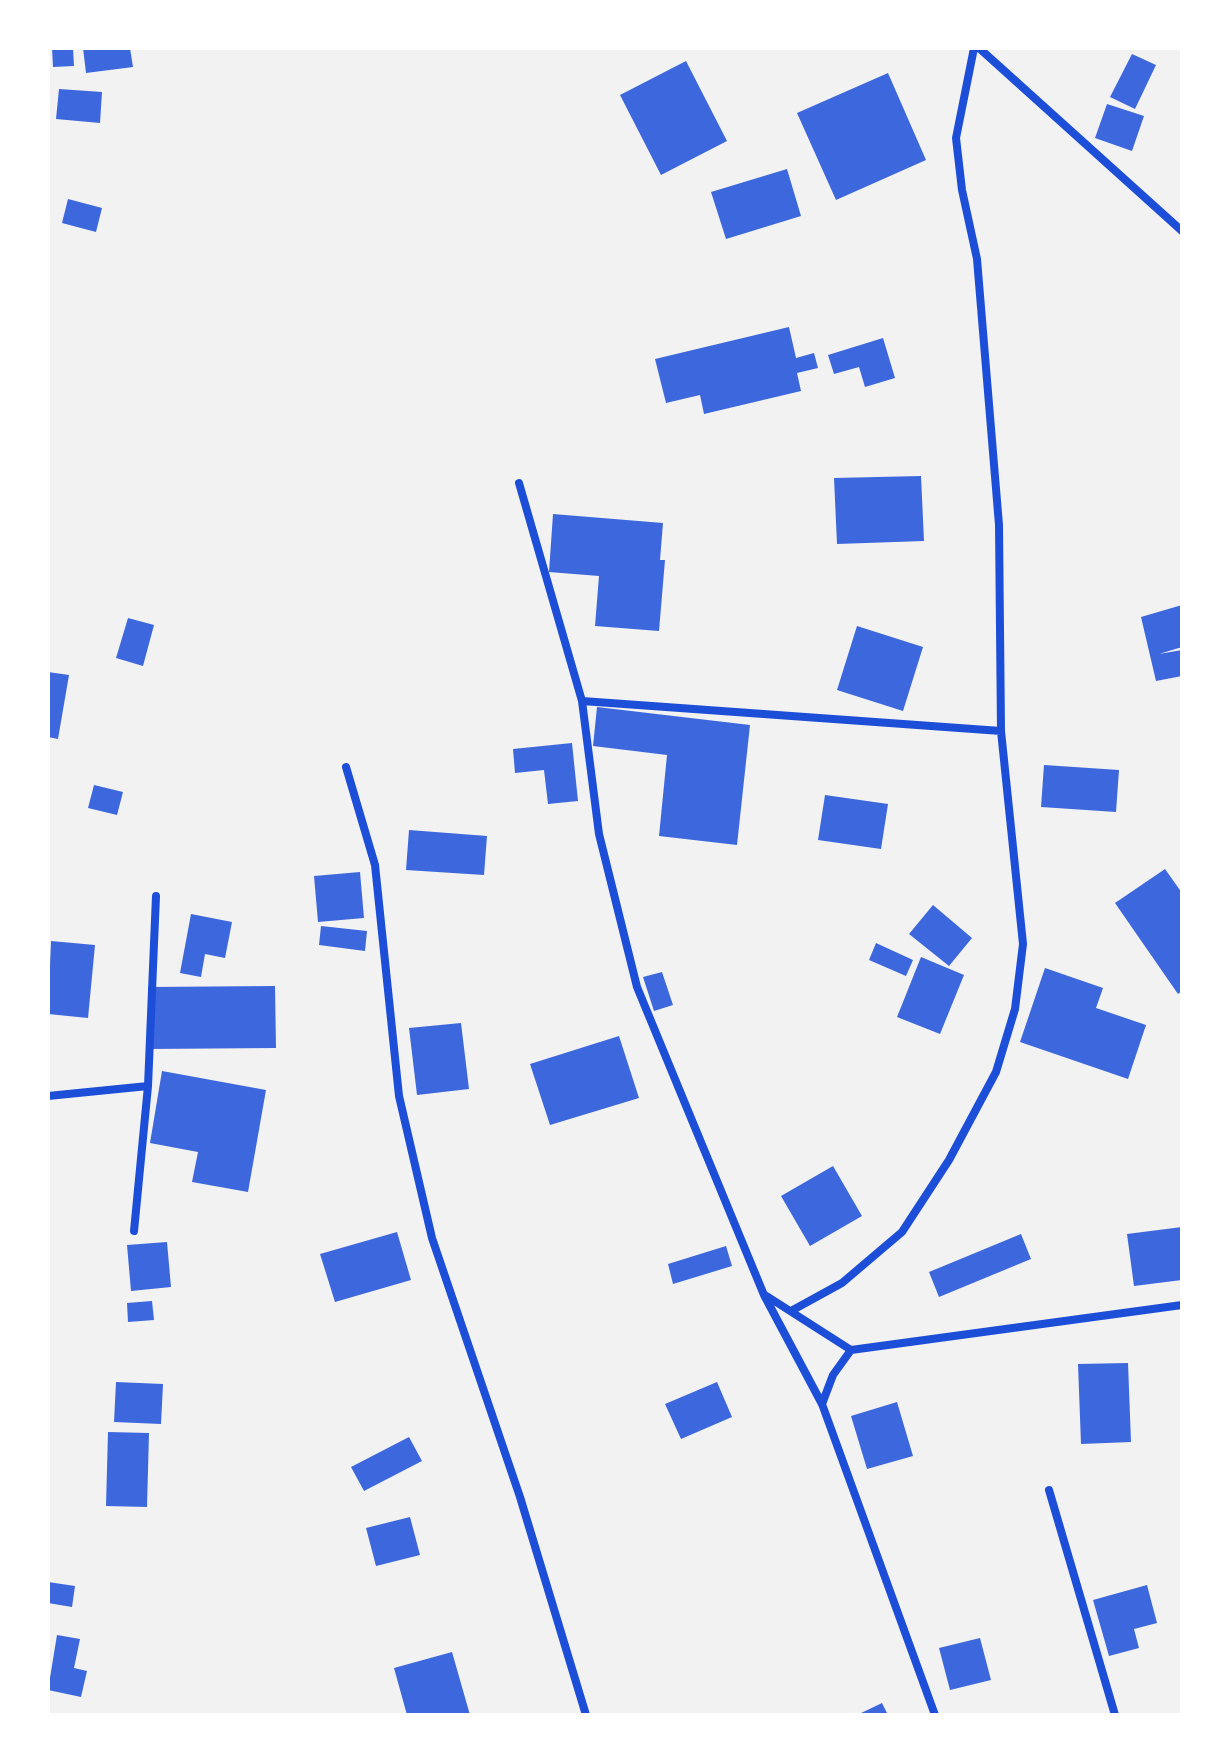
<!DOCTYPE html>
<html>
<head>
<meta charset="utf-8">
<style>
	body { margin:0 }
	#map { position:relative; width:1230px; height:1763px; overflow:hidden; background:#f2f2f2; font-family:"Archivo Narrow",sans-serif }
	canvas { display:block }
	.frame { position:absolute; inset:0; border:50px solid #fff; pointer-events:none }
</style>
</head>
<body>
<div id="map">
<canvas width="1230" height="1763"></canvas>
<div class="frame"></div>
</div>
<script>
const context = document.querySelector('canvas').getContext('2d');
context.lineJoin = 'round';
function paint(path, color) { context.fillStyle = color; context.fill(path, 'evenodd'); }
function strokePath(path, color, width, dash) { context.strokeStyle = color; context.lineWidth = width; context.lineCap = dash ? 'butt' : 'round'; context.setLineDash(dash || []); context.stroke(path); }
paint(new Path2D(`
	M 52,48 L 73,48 L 74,66 L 53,67 Z
	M 83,48 L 130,48 L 133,67 L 86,73 Z
	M 1132,54 L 1156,65 L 1135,109 L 1110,97 Z
	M 686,61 L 727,141 L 661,175 L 620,95 Z
	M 888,73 L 926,160 L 836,200 L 797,113 Z
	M 59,89 L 102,92 L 100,123 L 56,119 Z
	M 1107,104 L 1144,116 L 1132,151 L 1095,138 Z
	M 787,169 L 801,216 L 726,239 L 711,192 Z
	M 68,199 L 102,208 L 96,232 L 62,223 Z
	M 789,327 L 796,358 L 814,353 L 818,368 L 797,373 L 801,391 L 704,414 L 700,395 L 666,403 L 655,359 Z
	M 883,338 L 895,378 L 865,387 L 859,367 L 834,374 L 828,355 Z
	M 921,476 L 924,541 L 837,544 L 834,478 Z
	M 553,514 L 663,523 L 660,560 L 665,560 L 659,631 L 595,626 L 599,576 L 549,572 Z
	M 1182,605 L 1182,647 L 1159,654 L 1182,650 L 1182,676 L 1156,681 L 1141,617 Z
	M 128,618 L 154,625 L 143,666 L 116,658 Z
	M 857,626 L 923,647 L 903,711 L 837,690 Z
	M 48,672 L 69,675 L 58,739 L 48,737 Z
	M 597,707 L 750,725 L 737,845 L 659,836 L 667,755 L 593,746 Z
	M 572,743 L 578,801 L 548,804 L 544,770 L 515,773 L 513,749 Z
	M 1044,765 L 1119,770 L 1116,812 L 1041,807 Z
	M 94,785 L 123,792 L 117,815 L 88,808 Z
	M 825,795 L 888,804 L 881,849 L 818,840 Z
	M 409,830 L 487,836 L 484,875 L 406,870 Z
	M 1165,869 L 1182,893 L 1182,991 L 1178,994 L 1115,903 Z
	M 360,872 L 364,918 L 318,922 L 314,876 Z
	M 933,905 L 972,938 L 949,966 L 909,934 Z
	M 191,914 L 232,922 L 225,958 L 205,954 L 201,977 L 180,973 Z
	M 321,926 L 367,931 L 365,951 L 319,945 Z
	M 51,941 L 95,945 L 88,1018 L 48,1014 Z
	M 876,943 L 913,960 L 906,976 L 869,960 Z
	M 921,957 L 964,975 L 940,1034 L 897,1017 Z
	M 1045,968 L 1103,988 L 1096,1008 L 1146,1025 L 1128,1079 L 1020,1042 Z
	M 662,972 L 673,1005 L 654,1011 L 643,977 Z
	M 275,986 L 276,1048 L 149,1049 L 148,987 Z
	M 461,1023 L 469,1089 L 417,1095 L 409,1028 Z
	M 619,1036 L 639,1098 L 550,1125 L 530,1064 Z
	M 162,1071 L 266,1090 L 248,1192 L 192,1182 L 198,1152 L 150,1143 Z
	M 833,1166 L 862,1216 L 810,1246 L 781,1196 Z
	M 1182,1227 L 1182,1280 L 1134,1286 L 1127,1234 Z
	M 397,1232 L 411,1280 L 335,1302 L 320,1254 Z
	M 1021,1234 L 1031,1259 L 939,1297 L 929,1272 Z
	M 167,1242 L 171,1287 L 131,1291 L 127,1245 Z
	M 726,1246 L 732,1266 L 673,1284 L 668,1264 Z
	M 152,1301 L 154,1320 L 128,1322 L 127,1303 Z
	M 1128,1363 L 1131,1442 L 1081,1444 L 1078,1364 Z
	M 116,1382 L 163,1384 L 161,1424 L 114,1422 Z
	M 717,1382 L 732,1417 L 681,1439 L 665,1404 Z
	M 897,1402 L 913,1456 L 867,1469 L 851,1416 Z
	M 108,1432 L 149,1433 L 147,1507 L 106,1506 Z
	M 409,1437 L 422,1461 L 364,1491 L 351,1467 Z
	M 410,1517 L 420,1555 L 376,1566 L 366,1528 Z
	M 48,1582 L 75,1586 L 72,1607 L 48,1603 Z
	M 1147,1585 L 1157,1623 L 1134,1629 L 1139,1648 L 1109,1656 L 1093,1600 Z
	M 57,1635 L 80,1639 L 74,1668 L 87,1671 L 81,1697 L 48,1690 Z
	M 980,1638 L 991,1680 L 950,1690 L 939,1648 Z
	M 452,1652 L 470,1715 L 407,1715 L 394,1668 Z
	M 882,1703 L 888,1715 L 857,1715 Z`), '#3d67dc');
strokePath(new Path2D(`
	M 979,48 L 1182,231
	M 519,483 L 582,701 L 599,834 L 637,987 L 764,1295 L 822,1404 L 935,1715
	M 582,701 L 1001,731
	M 346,767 L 375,865 L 399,1096 L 432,1238 L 520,1497 L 586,1715
	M 48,1096 L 148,1086
	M 134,1231 L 148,1086 L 156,896
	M 765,1295 L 851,1350 L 1182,1305
	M 791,1311 L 842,1283 L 902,1232 L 949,1160 L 996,1072 L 1015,1009 L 1023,944 L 1001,731 L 999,525 L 977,259 L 962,190 L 956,138 L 974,48
	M 822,1404 L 833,1375 L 851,1350
	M 1049,1490 L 1115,1715`), '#1d4ed8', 8);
</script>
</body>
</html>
